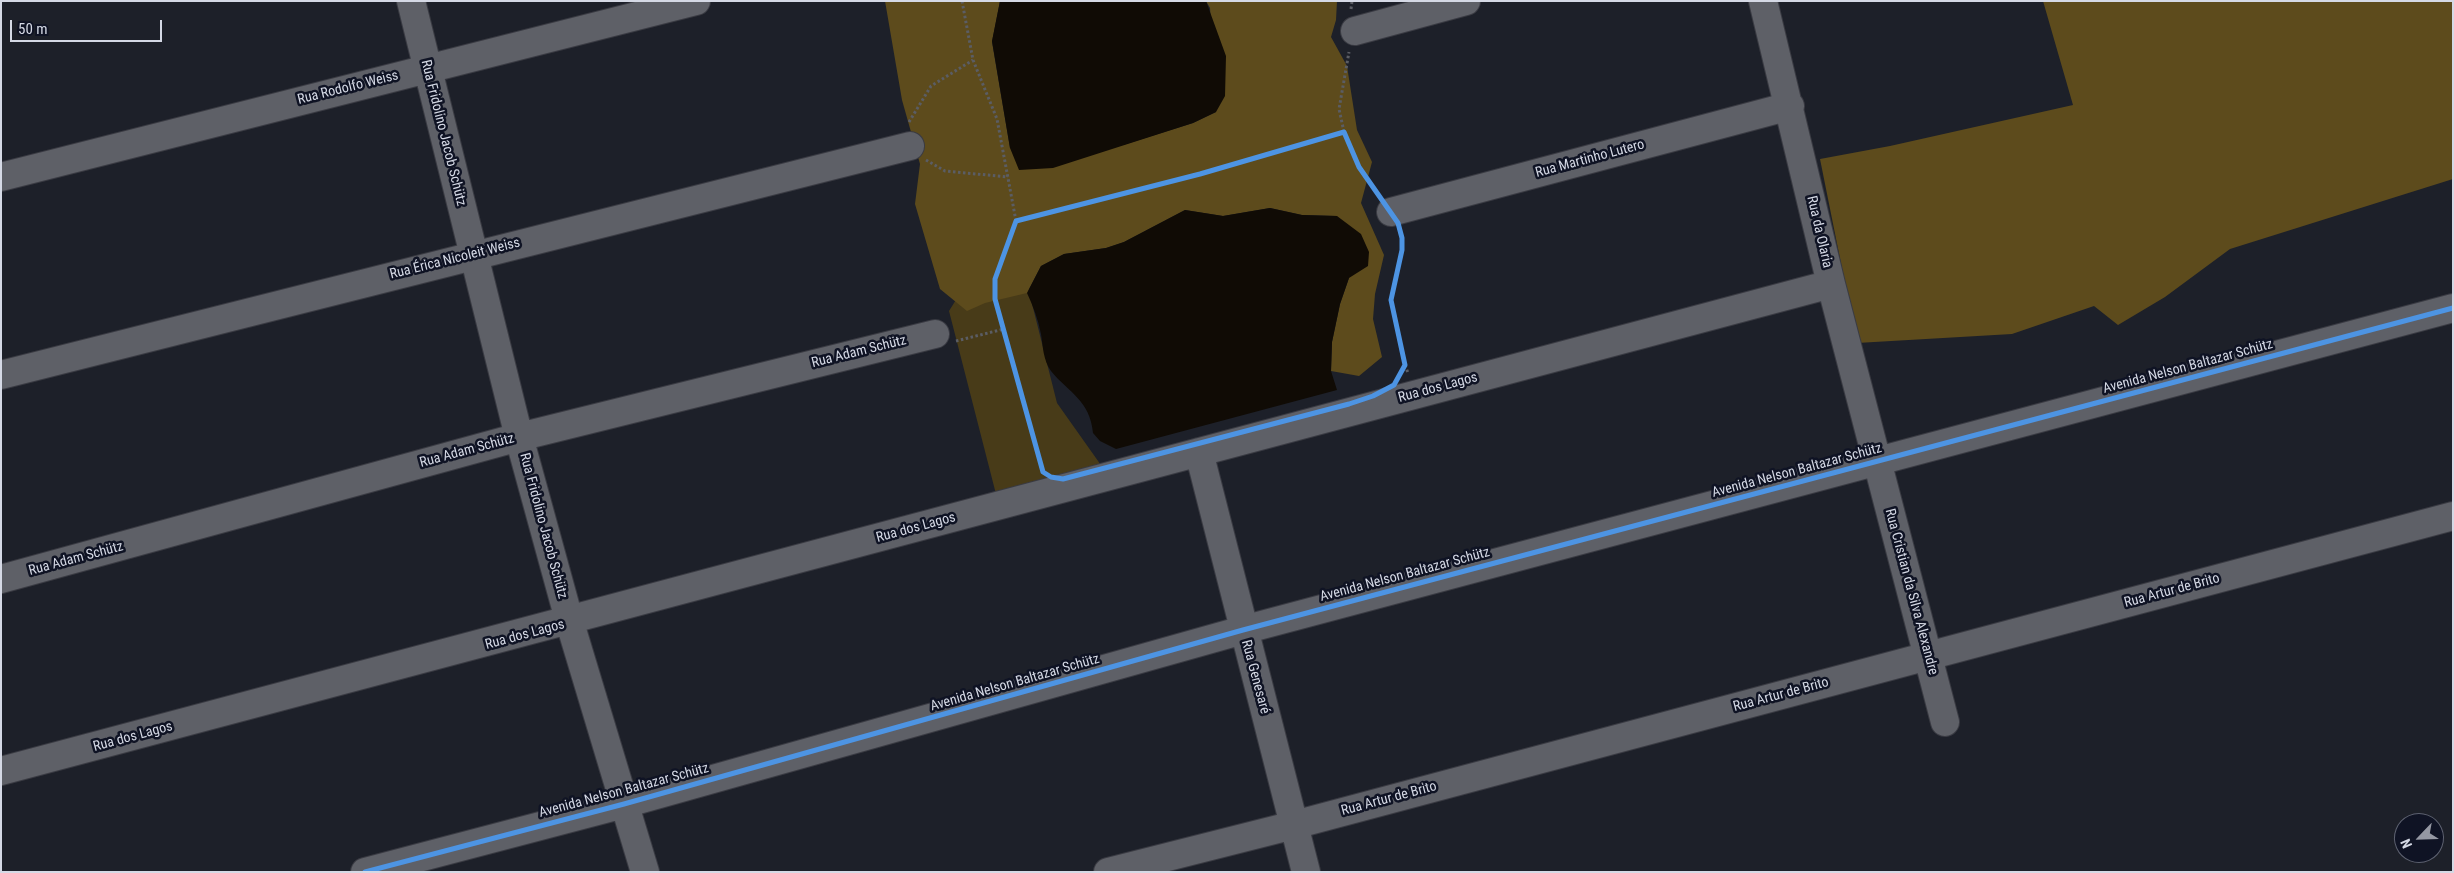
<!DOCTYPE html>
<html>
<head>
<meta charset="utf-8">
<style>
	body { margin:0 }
	#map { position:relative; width:2454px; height:873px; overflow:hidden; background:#1d2029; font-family:"Roboto Condensed",sans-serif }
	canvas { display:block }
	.frame { position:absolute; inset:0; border:2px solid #d5d9e5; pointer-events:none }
	.north { position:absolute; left:2394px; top:813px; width:50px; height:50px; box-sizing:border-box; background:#0f1324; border:1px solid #5e6271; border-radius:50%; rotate:246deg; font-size:14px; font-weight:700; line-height:20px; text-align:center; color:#d5d9e5 }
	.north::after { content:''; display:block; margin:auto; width:18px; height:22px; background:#9598a3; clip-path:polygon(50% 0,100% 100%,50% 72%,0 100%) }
	.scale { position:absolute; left:10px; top:20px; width:152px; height:22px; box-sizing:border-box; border:2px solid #d5d9e5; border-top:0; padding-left:6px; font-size:15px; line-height:18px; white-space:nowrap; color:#d5d9e5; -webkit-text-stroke:4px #0f1324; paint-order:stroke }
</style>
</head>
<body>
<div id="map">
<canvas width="2454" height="873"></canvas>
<div class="frame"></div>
<div class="north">N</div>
<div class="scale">50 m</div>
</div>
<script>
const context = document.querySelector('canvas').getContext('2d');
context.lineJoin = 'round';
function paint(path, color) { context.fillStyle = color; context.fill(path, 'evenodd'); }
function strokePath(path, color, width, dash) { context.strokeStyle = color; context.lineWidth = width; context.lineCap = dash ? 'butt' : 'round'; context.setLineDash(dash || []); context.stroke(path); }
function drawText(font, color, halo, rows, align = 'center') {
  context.font = font + ' "Roboto Condensed",sans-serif'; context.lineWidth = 5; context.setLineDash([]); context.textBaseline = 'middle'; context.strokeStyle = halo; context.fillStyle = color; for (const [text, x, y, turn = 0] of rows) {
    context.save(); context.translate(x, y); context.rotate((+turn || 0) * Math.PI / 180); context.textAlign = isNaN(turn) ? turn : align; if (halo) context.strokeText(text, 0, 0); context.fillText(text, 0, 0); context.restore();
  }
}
paint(new Path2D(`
	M 987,250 L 1020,256 L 1057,403 L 1103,468 L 997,498 L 949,311 Z`), '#483b18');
paint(new Path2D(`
	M 885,1 L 1000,1 L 992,42 L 1010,148 L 1123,145 L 1193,123 L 1216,112 L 1210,8 L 1206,1 L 1337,1 L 1336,20 L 1331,37 L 1347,66 L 1357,130 L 1372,162 L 1361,203 L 1384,255 L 1375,294 L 1373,319 L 1382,357 L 1359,376 L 1331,371 L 1332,342 L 1340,304 L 1349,278 L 1337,216 L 1302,215 L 1270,208 L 1223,216 L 1185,210 L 1124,242 L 1106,248 L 1064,254 L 1041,266 L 1027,293 L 985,303 L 967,311 L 940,289 L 915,204 L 920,164 L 902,100 Z
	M 2043,1 L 2453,1 L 2453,179 L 2230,249 L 2165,297 L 2118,325 L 2094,306 L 2012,334 L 1857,343 L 1820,159 L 1890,146 L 2073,105 Z`), '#5d4b1c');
paint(new Path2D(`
	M 1000,1 L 1206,1 L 1226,56 L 1225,96 L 1216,112 L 1193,123 L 1053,168 L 1019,170 L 1010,148 L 992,41 Z
	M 1270,208 L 1302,215 L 1337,216 L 1361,234 L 1369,252 L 1368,266 L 1349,278 L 1340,304 L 1332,342 L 1331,371 L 1337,390 L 1116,449 L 1100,441 L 1093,433 C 1090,400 1069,393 1051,371 C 1043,360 1043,346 1041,334 C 1038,319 1033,306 1027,293 L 1041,266 L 1064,254 L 1106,248 L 1124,242 L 1185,210 L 1223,216 Z`), '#100b05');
const minor = new Path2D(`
	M 411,1 L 519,437 L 570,623 L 645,872
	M 1763,1 L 1831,284 L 1945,722
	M 1355,31 L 1466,1
	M 1,177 L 696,1
	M 1391,212 L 1790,106
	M 1,375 L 910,146
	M 1199,452 L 1306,872
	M 1,579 L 519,437 L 935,334
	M 1,771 C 612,612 1221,446 1831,284
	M 365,872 L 624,804 L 1243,630 L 2453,308
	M 1108,872 L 1294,825 L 2453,516`);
strokePath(minor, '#3a3b43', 30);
strokePath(new Path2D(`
	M 962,1 L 973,60 L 997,119 L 1016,221
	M 1351,9 L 1352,1
	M 909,122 L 931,86 L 973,60
	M 1344,132 L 1339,109 L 1349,52
	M 926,160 L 945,171 L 1008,177
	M 956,341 L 1004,329
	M 1405,365 L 1408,373`), '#5b5d64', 3, [2.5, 2.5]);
strokePath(minor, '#5e6067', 28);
strokePath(new Path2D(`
	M 1344,132 L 1359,167 L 1398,223 L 1402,238 L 1402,250 L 1391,300 L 1405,365 L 1394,385 L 1373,396 L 1349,404 L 1063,479 L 1051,477 L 1043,472 L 995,299 L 995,279 L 1016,221 L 1200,174 Z
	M 365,872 L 624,804 L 1243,630 L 2453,308`), '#4d94e3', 5);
drawText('14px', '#d5d9e5', '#0f1324', [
	["Rua Rodolfo Weiss",348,88,-14],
	["Rua Fridolino Jacob Schütz",443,133,76],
	["Rua Martinho Lutero",1590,159,-15],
	["Rua da Olaria",1819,232,77],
	["Rua Érica Nicoleit Weiss",455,259,-14],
	["Rua Adam Schütz",859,352,-14],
	["Avenida Nelson Baltazar Schütz",2188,367,-15],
	["Rua dos Lagos",1438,388,-15],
	["Rua Adam Schütz",467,451,-15],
	["Avenida Nelson Baltazar Schütz",1797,471,-15],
	["Rua Fridolino Jacob Schütz",543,526,75],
	["Rua dos Lagos",916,528,-15],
	["Rua Adam Schütz",76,559,-15],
	["Avenida Nelson Baltazar Schütz",1405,575,-15],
	["Rua Artur de Brito",2172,591,-15],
	["Rua Cristian da Silva Alexandre",1911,592,75],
	["Rua dos Lagos",525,635,-15],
	["Rua Genesaré",1255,677,75],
	["Avenida Nelson Baltazar Schütz",1015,683,-16],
	["Rua Artur de Brito",1781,695,-15],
	["Rua dos Lagos",133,737,-15],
	["Avenida Nelson Baltazar Schütz",624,791,-15],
	["Rua Artur de Brito",1389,799,-15]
]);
</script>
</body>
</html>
